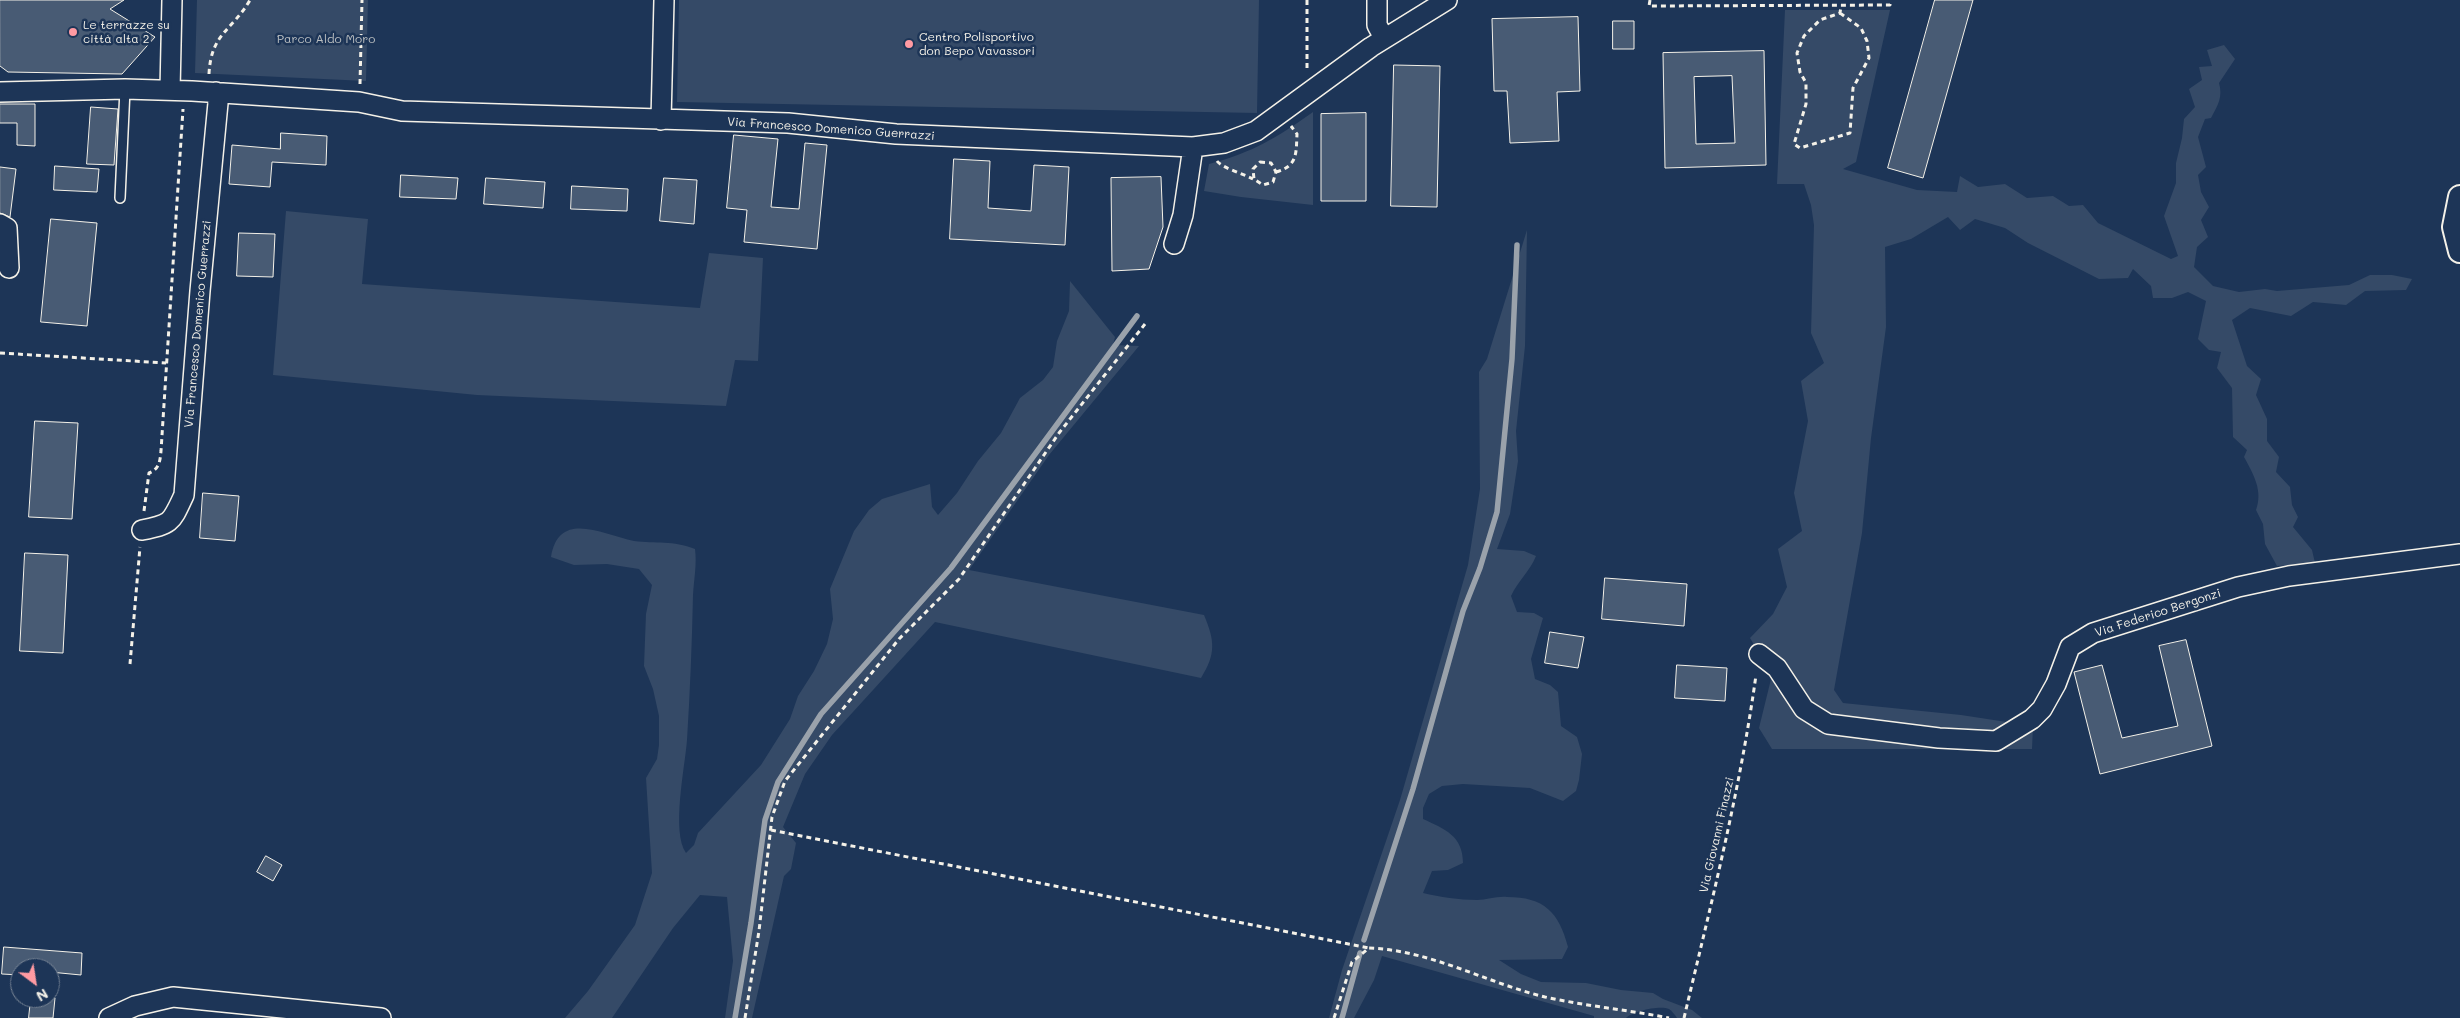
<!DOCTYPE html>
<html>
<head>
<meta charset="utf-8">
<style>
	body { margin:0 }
	#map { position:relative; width:2460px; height:1018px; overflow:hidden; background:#1d3557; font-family:Mali,sans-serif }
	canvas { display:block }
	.north { position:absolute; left:10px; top:958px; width:50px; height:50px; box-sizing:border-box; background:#1d3557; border:1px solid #738091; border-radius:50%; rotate:149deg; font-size:14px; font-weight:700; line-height:20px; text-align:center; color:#f4f1e8 }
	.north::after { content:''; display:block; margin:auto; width:18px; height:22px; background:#ff9aa2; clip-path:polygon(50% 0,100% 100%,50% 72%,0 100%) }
</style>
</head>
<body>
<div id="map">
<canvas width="2460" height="1018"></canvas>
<div class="north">N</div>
</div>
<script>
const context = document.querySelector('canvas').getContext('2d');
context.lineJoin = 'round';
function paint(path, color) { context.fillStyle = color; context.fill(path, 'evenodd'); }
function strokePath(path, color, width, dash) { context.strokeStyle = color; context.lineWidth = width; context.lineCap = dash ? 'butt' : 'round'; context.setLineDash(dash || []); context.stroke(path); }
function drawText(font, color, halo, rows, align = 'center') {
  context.font = font + ' Mali,sans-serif'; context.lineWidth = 5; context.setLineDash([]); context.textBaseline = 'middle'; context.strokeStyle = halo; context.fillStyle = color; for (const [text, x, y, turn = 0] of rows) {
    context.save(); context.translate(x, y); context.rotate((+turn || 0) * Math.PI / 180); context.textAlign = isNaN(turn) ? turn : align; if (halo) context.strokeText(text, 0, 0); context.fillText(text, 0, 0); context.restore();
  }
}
paint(new Path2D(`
	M 197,0 L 368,0 L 366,81 L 195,73 Z
	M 679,0 L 1259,0 L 1257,113 L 677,102 Z
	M 1785,10 L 1890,10 L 1856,162 L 1843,169 L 1917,190 L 1957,192 L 1960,176 L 1978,187 L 2005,184 L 2027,198 L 2053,196 L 2069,206 L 2083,205 L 2098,223 L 2171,259 L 2178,256 L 2164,216 L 2176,183 L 2176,163 L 2182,138 L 2184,119 L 2195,107 L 2189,89 L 2202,80 L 2199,67 L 2212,66 L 2207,50 L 2224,45 L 2235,59 L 2219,83 C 2223,97 2218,105 2211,118 L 2205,119 L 2198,137 L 2206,167 L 2198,175 L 2201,192 L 2209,207 L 2201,220 L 2208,237 L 2197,247 L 2194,267 L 2213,286 L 2239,292 L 2265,289 L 2277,291 L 2349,285 L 2370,275 L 2392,275 L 2412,279 L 2406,290 L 2365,291 L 2346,305 L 2313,302 L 2291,316 L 2250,308 L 2232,320 L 2247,366 L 2261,379 L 2256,395 L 2267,419 L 2267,441 L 2279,457 L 2276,472 L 2290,487 L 2292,505 L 2298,517 L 2293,527 L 2312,550 L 2315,563 L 2277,566 L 2265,544 L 2263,524 L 2256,510 C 2263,491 2254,475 2244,457 L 2247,450 L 2233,437 L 2232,388 L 2217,368 L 2221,352 L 2209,350 L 2198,339 L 2206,301 L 2188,292 L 2172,298 L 2153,298 L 2151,286 L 2133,269 L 2128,278 L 2099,279 L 2028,243 L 2005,228 L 1975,219 L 1960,230 L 1948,217 L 1911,239 L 1885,247 L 1886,327 L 1871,438 L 1862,533 L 1834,690 L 1843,703 L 1961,715 L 2033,726 L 2032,749 L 1772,749 L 1759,728 L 1772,675 L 1750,638 L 1773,614 L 1787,587 L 1778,549 L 1802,531 L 1794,493 L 1808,421 L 1801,381 L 1824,363 L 1811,333 L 1814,225 L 1811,205 L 1804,184 L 1777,184 Z
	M 1313,112 L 1313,205 L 1241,197 L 1204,191 L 1209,164 C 1254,152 1276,138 1313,112 Z
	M 286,211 L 368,219 L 362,284 L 700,308 L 709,253 L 763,258 L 758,361 L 735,360 L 726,406 L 477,395 L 273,375 Z
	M 1527,230 L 1525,346 L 1516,431 L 1518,461 L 1510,514 L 1497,549 L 1524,551 L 1536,556 C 1530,571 1518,581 1511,596 L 1517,612 L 1534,613 L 1543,618 L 1531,659 L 1535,679 L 1550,685 L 1558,692 L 1561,726 L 1577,737 L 1582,754 L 1579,780 L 1576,791 L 1563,801 L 1530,788 L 1463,784 L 1442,786 L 1429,794 L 1423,808 L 1423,819 C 1445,829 1463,836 1463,863 L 1448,870 L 1432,871 L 1423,893 C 1440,897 1459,900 1477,900 C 1487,900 1497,896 1507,897 C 1544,897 1559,912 1568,947 L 1562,959 L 1499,960 L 1521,974 L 1541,982 L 1586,983 L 1621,990 L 1653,993 L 1663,999 L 1692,1010 L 1702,1018 L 1677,1018 C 1675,1015 1672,1011 1669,1009 C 1660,1005 1633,1011 1626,1018 L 1594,1018 L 1594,1016 L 1382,956 L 1374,980 L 1354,1018 L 1329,1018 L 1342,970 L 1400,800 L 1468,565 L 1480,489 L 1479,372 L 1487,359 Z
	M 1070,281 L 1115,337 L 1113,345 L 1139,346 L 1049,455 L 969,570 L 1204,615 C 1215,641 1216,654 1201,678 L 935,622 L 832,735 L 805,774 L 783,827 L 796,843 L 791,869 L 784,876 L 752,1018 L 725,1018 L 733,961 L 727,897 L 700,895 L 673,928 L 612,1018 L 565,1018 L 588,991 L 635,925 L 652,873 L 646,778 L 657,759 L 659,745 L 659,716 L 653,689 L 644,666 L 646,614 L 652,585 L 639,569 L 607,564 L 574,565 L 551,557 C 559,509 603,535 634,541 C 656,544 673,540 695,549 C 697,564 694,579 693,595 C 692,643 690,692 687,740 C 685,767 671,832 686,853 L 694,845 L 698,833 L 761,765 L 790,719 L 798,696 L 814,671 L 827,644 L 833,619 L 830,589 L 854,531 L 869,510 L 882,499 L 930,484 L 932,507 L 938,515 L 957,493 L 978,461 L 1001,433 L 1020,398 L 1043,380 L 1053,367 L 1057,341 L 1069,311 Z`), '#354a67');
strokePath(new Path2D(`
	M 1364,940 L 1413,789 L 1463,611 L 1480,568 L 1497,512 L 1512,359 L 1517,245
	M 735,1018 L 751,923 L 765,820 L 778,782 L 821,714 L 951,568 L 1137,316
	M 1342,1018 L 1360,953`), '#9aa2ab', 5.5);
const building = new Path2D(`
	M 0,0 L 124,0 L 110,9 L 155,37 L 122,74 L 8,72 L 0,66 Z
	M 1935,0 L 1973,0 L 1923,178 L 1888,168 Z
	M 1578,17 L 1580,91 L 1557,92 L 1559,141 L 1510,143 L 1507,91 L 1494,91 L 1492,19 Z
	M 1613,21 L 1634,21 L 1634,49 L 1613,49 Z
	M 1764,51 L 1766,165 L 1665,168 L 1663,53 ZM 1732,76 L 1735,143 L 1696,144 L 1694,77 Z
	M 1394,65 L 1440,66 L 1437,207 L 1391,206 Z
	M 0,104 L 35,104 L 35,146 L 17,145 L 17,123 L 0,123 Z
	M 91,107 L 118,109 L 114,165 L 87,164 Z
	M 1366,113 L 1366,201 L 1321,201 L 1321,114 Z
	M 281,133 L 327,136 L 326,165 L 272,162 L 270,187 L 229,184 L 232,145 L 280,149 Z
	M 734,135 L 778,139 L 771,207 L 799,209 L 805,143 L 827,145 L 817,249 L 744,242 L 747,210 L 727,208 Z
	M 954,159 L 990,161 L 988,208 L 1031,211 L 1034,165 L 1069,167 L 1065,245 L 950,239 Z
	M 55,166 L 99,169 L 97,192 L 54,190 Z
	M 0,167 L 16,169 L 10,217 L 0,213 Z
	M 401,175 L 458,178 L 456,199 L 400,197 Z
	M 1161,177 L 1163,227 L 1149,269 L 1112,271 L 1111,178 Z
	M 486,178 L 545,182 L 543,208 L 484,204 Z
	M 664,178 L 697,180 L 694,224 L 660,221 Z
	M 572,186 L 628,189 L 627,211 L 571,209 Z
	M 51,219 L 97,223 L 87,326 L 41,322 Z
	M 239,233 L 275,234 L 273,277 L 237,276 Z
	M 35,421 L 78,423 L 72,519 L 29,517 Z
	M 203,493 L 239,496 L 235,541 L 200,538 Z
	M 25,553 L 68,555 L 63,653 L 20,651 Z
	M 1605,578 L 1687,584 L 1684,626 L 1602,619 Z
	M 1550,632 L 1584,637 L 1578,668 L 1545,663 Z
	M 2186,640 L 2212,746 L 2100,774 L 2074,672 L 2102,665 L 2122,738 L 2178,726 L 2159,646 Z
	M 1677,665 L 1727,668 L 1725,701 L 1675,698 Z
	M 266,856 L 282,865 L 273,881 L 257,872 Z
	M 4,947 L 82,953 L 81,975 L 50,972 L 50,968 L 20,968 L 20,975 L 2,974 Z
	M 31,998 L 55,998 L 53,1018 L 29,1018 Z`);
paint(building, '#485b74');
strokePath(building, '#f4f1e8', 1);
const service = new Path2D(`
	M 120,198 L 125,89`);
const minor = new Path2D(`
	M 1377,0 L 1377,25 L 1384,38
	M 170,90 L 172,0
	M 0,92 L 125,89 L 192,91 L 359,102 L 402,111 L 788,123 L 896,134 L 1193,147 L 1224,143 L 1256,131 L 1371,47 L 1447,0
	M 661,120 L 664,0
	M 0,224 L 7,228 L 9,268
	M 1174,244 L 1183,215 L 1193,147
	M 142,530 C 172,524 171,523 184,495 L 200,291 L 218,103 L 216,92
	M 1759,654 L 1777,668 L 1804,709 L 1828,724 L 1939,738 L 1996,741 L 2032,719 L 2042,709 L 2056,684 L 2070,647 L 2093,633 L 2238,587 L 2289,576 L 2460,554
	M 109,1018 L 135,1006 L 173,997 L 381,1018`);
const tertiary = new Path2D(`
	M 2460,197 L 2454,227 L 2460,251`);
strokePath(service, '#f4f1e8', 12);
strokePath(minor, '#f4f1e8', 22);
strokePath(tertiary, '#f4f1e8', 26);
strokePath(new Path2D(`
	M 1307,0 L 1307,72
	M 1650,0 L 1649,6 L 1890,5 L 1890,0
	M 1840,13 L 1861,28 L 1867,41 L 1869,58 L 1853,88 L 1850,133 L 1800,148 L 1794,144 L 1806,104 L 1806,83 L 1800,72 L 1797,53 L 1804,36 L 1820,20 L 1840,13 L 1841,6
	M 209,74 C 211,33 232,31 250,0
	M 360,84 L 362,0
	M 1217,161 C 1222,168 1244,174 1253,179
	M 1260,162 L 1271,163 L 1276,172 L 1273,182 L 1263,185 L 1254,179 L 1253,169 Z
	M 1276,172 C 1298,166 1296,153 1297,134 L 1291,126
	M 0,353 L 166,363
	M 144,511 L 149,473 C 159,469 160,462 161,451 L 183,109
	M 130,664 L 140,547
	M 771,830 L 1369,948
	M 745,1018 L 759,931 L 772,817 L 785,781 L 899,639 L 959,579 L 1059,433 L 1145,324
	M 1334,1018 L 1352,962 L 1369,948 C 1430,950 1487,983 1545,997 C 1586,1006 1628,1010 1669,1018
	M 1684,1018 C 1711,904 1740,791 1756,675`), '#f4f1e8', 3, [5, 4]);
strokePath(service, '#1d3557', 9);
strokePath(minor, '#1d3557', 19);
strokePath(tertiary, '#1d3557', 22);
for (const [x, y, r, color] of [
	[73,32,5,"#ff9aa2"],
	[909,44,5,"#ff9aa2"]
]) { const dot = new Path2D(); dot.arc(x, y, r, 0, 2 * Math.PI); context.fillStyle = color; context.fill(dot); strokePath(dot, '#1d3557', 2); }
drawText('12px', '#f4f1e8', '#1d3557', [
	["Le terrazze su",83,25],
	["città alta 2",83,39],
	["Centro Polisportivo",919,37],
	["don Bepo Vavassori",919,51]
], 'left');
drawText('12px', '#bbbfc1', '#1d3557', [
	["Parco Aldo Moro",326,39]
]);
drawText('12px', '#f4f1e8', '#1d3557', [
	["Via Francesco Domenico Guerrazzi",831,129,4],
	["Via Francesco Domenico Guerrazzi",198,324,-85],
	["Via Federico Bergonzi",2158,613,-18],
	["Via Giovanni Finazzi",1717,835,-77]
]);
</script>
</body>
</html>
